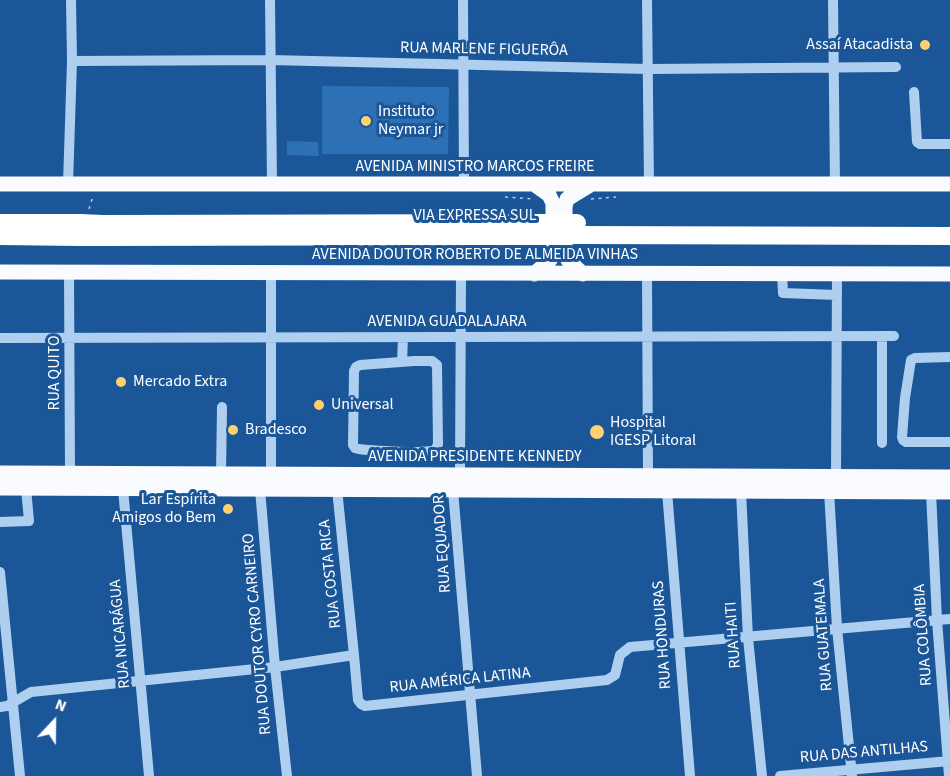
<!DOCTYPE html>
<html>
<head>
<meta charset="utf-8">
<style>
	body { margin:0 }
	#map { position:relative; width:950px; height:776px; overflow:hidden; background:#1a5698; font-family:"Source Sans 3",sans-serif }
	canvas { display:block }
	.north { position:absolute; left:24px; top:692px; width:60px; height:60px; -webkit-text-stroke:4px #1a5698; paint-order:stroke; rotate:22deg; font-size:16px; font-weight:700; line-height:24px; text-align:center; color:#fff }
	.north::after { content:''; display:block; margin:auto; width:21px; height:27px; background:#fff; clip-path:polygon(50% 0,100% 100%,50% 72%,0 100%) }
</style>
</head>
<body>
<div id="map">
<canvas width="950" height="776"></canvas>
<div class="north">N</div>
</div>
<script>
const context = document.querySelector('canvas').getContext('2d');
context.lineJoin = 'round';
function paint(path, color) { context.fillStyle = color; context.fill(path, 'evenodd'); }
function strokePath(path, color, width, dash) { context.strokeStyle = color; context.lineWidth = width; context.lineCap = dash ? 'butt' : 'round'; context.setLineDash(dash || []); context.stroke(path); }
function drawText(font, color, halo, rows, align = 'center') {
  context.font = font + ' "Source Sans 3",sans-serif'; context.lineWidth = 6; context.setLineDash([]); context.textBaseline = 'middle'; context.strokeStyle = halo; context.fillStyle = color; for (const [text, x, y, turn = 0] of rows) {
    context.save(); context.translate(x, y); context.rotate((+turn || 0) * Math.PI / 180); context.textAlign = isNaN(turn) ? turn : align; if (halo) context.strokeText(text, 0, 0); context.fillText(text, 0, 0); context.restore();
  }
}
paint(new Path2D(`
	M 322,86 L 449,87 L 448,154 L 322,154 Z
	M 287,141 L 318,142 L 319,156 L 287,155 Z`), '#2e70b5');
strokePath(new Path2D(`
	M 505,197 L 533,199
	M 591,199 L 616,197
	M 89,209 L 93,196`), '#afcff0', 1.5, [3, 4.5]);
strokePath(new Path2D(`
	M 270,0 L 272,184
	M 463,0 L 464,185
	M 647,0 L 649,184
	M 833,0 L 835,184
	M 72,61 L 270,60 L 648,69 L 896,67
	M 914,92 L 917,142 L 920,144 L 950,144
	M 68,184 L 72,61 L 71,0
	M 69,273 L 70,473
	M 271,273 L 271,474 L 260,489 L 275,667 L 287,776
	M 461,274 L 460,475 L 453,490 L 477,776
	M 647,274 L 648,476
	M 782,274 L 783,293 L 837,295
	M 882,336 L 882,443
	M 0,338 L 894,336
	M 950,357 L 915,358 L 911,360 L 905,398 L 902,437 L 903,440 L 906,442 L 950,442
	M 414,361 L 432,361 L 437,365 L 438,444 C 436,448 436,450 432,451 C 423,453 363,451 355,448 L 353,445 L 354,371 L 356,367 L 360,365 Z
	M 402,362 L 403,337
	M 221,474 L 222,407
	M 836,476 L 837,274
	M 123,489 L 149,776
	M 337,489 L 354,655
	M 667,491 L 690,776
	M 741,491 L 748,638 L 762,776
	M 829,491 L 837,628 L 852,776
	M 931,492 L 937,620 L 949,776
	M 0,522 L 29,521 L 26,488
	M 0,572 L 20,776
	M 0,707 L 7,706 L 31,692 L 275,667 L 354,655 L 358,700 L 361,704 L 365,706 L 607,680 L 615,675 L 620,655 L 630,647 L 950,619
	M 780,776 L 950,761`), '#afcff0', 10);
strokePath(new Path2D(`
	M 0,184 L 950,184
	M 0,272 L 950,274
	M 534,274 L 550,260 L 553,255 L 553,203 L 549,195 L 535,185
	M 583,274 L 568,260 L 565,252 L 565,207 L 567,199 L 590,185
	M 0,473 L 950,477
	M 0,488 L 950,492`), '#f9fbff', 15);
strokePath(new Path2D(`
	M 0,223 L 80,223
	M 102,224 L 542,223
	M 576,235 L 950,236
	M 0,236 L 80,237
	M 100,237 L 542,236`), '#fff', 18);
strokePath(new Path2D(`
	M 80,223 L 102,224
	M 542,223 L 577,223
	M 542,236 L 576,235
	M 80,237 L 100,237`), '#fff', 18);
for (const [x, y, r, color] of [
	[925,45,6,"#ffd06f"],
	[366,121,6,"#ffd06f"],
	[121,382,6,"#ffd06f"],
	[319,405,6,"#ffd06f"],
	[233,430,6,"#ffd06f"],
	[597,432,8,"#ffd06f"],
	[228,509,6,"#ffd06f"]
]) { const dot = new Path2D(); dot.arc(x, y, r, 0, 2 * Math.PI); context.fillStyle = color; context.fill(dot); strokePath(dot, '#1a5698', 2); }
drawText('16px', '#fff', '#1a5698', [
	["Assaí Atacadista",913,45,"right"],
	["Instituto",378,112],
	["Neymar jr",378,130],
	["Mercado Extra",133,382],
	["Universal",331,405],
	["Hospital",610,423],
	["IGESP Litoral",610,441],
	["Bradesco",245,430],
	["Lar Espírita",216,500,"right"],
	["Amigos do Bem",216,518,"right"]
], 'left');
drawText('16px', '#fff', '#1a5698', [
	["RUA MARLENE FIGUERÔA",484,50,1],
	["AVENIDA MINISTRO MARCOS FREIRE",475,167],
	["VIA EXPRESSA SUL",475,216],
	["AVENIDA DOUTOR ROBERTO DE ALMEIDA VINHAS",475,255],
	["AVENIDA GUADALAJARA",447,322],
	["RUA QUITO",55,373,-90],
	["AVENIDA PRESIDENTE KENNEDY",475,457],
	["RUA EQUADOR",443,544,-94],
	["RUA COSTA RICA",331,574,-96],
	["RUA NICARÁGUA",121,634,-95],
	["RUA DOUTOR CYRO CARNEIRO",258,634,-95],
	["RUA HONDURAS",663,635,-94],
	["RUA HAITI",734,635,-94],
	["RUA GUATEMALA",824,635,-94],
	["RUA COLÔMBIA",924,635,-94],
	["RUA AMÉRICA LATINA",460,681,-6],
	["RUA DAS ANTILHAS",864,753,-5]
]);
</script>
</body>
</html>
